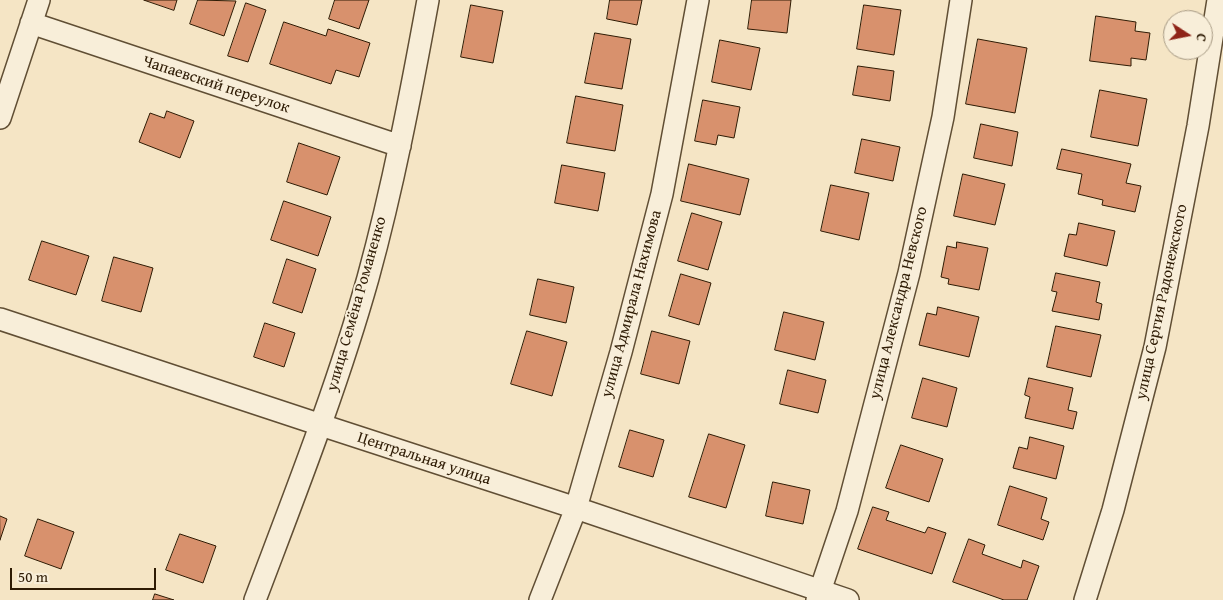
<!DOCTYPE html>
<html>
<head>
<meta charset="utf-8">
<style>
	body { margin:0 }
	#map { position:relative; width:1223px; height:600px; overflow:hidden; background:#f5e5c5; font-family:"Gentium Book Plus",serif }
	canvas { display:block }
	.north { position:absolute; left:1163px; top:10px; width:50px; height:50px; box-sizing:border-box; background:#f8eed9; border:1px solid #a79a84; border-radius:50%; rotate:101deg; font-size:14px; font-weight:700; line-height:20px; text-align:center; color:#2e1b04 }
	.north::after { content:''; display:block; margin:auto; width:18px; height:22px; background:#8f2418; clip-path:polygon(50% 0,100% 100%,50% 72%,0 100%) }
	.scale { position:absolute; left:10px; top:568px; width:146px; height:22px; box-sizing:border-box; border:2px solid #2e1b04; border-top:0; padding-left:6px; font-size:15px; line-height:18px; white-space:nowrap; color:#2e1b04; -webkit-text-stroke:4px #f8eed9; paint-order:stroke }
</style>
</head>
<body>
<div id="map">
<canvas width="1223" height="600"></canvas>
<div class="north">С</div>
<div class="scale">50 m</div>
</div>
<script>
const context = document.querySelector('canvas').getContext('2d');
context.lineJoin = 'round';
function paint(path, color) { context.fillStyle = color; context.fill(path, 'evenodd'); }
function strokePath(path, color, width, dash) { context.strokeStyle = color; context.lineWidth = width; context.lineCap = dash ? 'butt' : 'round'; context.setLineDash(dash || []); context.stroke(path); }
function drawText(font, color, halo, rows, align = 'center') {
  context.font = font + ' "Gentium Book Plus",serif'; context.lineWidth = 4; context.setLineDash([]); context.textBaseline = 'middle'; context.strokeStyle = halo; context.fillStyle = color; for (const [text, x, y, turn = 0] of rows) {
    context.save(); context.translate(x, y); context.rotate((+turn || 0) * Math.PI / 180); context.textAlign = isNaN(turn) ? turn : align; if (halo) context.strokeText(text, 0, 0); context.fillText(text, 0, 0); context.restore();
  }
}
const building = new Path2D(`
	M 144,0 L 177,0 L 174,10 Z
	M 198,0 L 236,1 L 224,36 L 190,24 Z
	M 335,0 L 369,0 L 359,29 L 329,19 Z
	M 610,0 L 642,0 L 637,25 L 607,19 Z
	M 752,0 L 791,0 L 787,33 L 748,29 Z
	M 246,3 L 266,10 L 248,62 L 228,56 Z
	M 471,5 L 503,11 L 493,63 L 461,57 Z
	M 864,5 L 901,10 L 894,55 L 857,49 Z
	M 1096,16 L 1136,22 L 1135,31 L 1150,33 L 1146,60 L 1131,58 L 1131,66 L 1090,61 Z
	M 284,22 L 326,36 L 328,29 L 370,43 L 359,77 L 336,70 L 331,84 L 270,64 Z
	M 595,33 L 631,39 L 622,89 L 585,83 Z
	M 978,39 L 1027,48 L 1015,113 L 966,104 Z
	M 720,40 L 760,48 L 751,90 L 712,82 Z
	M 858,66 L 894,71 L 890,101 L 853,95 Z
	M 1100,90 L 1147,99 L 1138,146 L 1091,137 Z
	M 576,96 L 623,105 L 615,151 L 567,143 Z
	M 703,100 L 740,107 L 734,138 L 718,135 L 716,145 L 695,141 Z
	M 167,111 L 194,121 L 180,158 L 139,142 L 150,113 L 164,118 Z
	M 981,124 L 1018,132 L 1012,166 L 974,158 Z
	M 862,139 L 900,147 L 893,181 L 855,173 Z
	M 299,143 L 340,157 L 327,195 L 287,182 Z
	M 1062,149 L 1131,164 L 1126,183 L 1141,186 L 1135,212 L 1102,205 L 1103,200 L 1078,194 L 1082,174 L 1057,169 Z
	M 689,164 L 749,179 L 740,215 L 681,201 Z
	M 562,165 L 605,173 L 598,211 L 555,203 Z
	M 963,174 L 1005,184 L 995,225 L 954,216 Z
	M 831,185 L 869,193 L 859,240 L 821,231 Z
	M 284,201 L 331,217 L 318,256 L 271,240 Z
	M 692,213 L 722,222 L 708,270 L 678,261 Z
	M 1079,223 L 1115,231 L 1107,266 L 1064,256 L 1069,234 L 1076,235 Z
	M 42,241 L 89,256 L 76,295 L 29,280 Z
	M 957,242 L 988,248 L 979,290 L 948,284 L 949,279 L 941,277 L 947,246 L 956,248 Z
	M 114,257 L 153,268 L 141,312 L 102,301 Z
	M 287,259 L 316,269 L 302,313 L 273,303 Z
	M 1056,273 L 1100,282 L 1096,302 L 1102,304 L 1099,320 L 1052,311 L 1057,292 L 1052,291 Z
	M 681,274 L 711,283 L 699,325 L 669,316 Z
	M 538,279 L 574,287 L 566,323 L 530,315 Z
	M 938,307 L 979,317 L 969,357 L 919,345 L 927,313 L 936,315 Z
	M 784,312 L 824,322 L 815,360 L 775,350 Z
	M 265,323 L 295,333 L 284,367 L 254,357 Z
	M 1056,326 L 1101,335 L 1091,377 L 1047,367 Z
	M 527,331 L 567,342 L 552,396 L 511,384 Z
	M 652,331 L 690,341 L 679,384 L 641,374 Z
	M 788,370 L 826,380 L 818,413 L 780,404 Z
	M 923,378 L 957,388 L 947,427 L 912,418 Z
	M 1029,378 L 1073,388 L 1068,410 L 1077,412 L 1073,429 L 1025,418 L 1030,397 L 1025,395 Z
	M 630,430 L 664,440 L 653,477 L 619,467 Z
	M 709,434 L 745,445 L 726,508 L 689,497 Z
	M 1030,437 L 1064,446 L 1056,479 L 1013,468 L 1019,447 L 1027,449 Z
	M 901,445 L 943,459 L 929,502 L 886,488 Z
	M 773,482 L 810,490 L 803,524 L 766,516 Z
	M 1010,486 L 1047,498 L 1041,519 L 1049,522 L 1043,540 L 998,525 Z
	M 873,507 L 889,512 L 886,520 L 925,533 L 928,527 L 946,533 L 932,574 L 858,549 Z
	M 0,516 L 7,519 L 0,540 Z
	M 38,519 L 74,532 L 61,569 L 25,556 Z
	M 180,534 L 216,546 L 203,583 L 166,570 Z
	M 969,539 L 985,545 L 982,554 L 1021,568 L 1023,560 L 1039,566 L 1027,600 L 1004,600 L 953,582 Z
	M 155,594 L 174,600 L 153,600 Z`);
paint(building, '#d8916d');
strokePath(building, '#2e1b04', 1);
const street = new Path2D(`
	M 31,23 L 400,146
	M 0,118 L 39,0
	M 0,319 L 321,425 L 576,508 L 848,600
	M 255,600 C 295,494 337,388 368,278 C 393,187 411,93 428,0
	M 540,600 L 576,508 L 621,352 L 662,194 L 698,0
	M 817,600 L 847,511 L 909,273 L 943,117 L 961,0
	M 1085,600 L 1113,510 L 1155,347 L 1198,126 L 1218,0`);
strokePath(street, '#604e34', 24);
strokePath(street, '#f8eed9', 21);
drawText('16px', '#2e1b04', '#f8eed9', [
	["Чапаевский переулок",216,85,18],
	["улица Сергия Радонежского",1162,302,-78],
	["улица Александра Невского",899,303,-76],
	["улица Семёна Романенко",357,304,-74],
	["улица Адмирала Нахимова",632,304,-75],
	["Центральная улица",424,459,18]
]);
</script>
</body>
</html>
